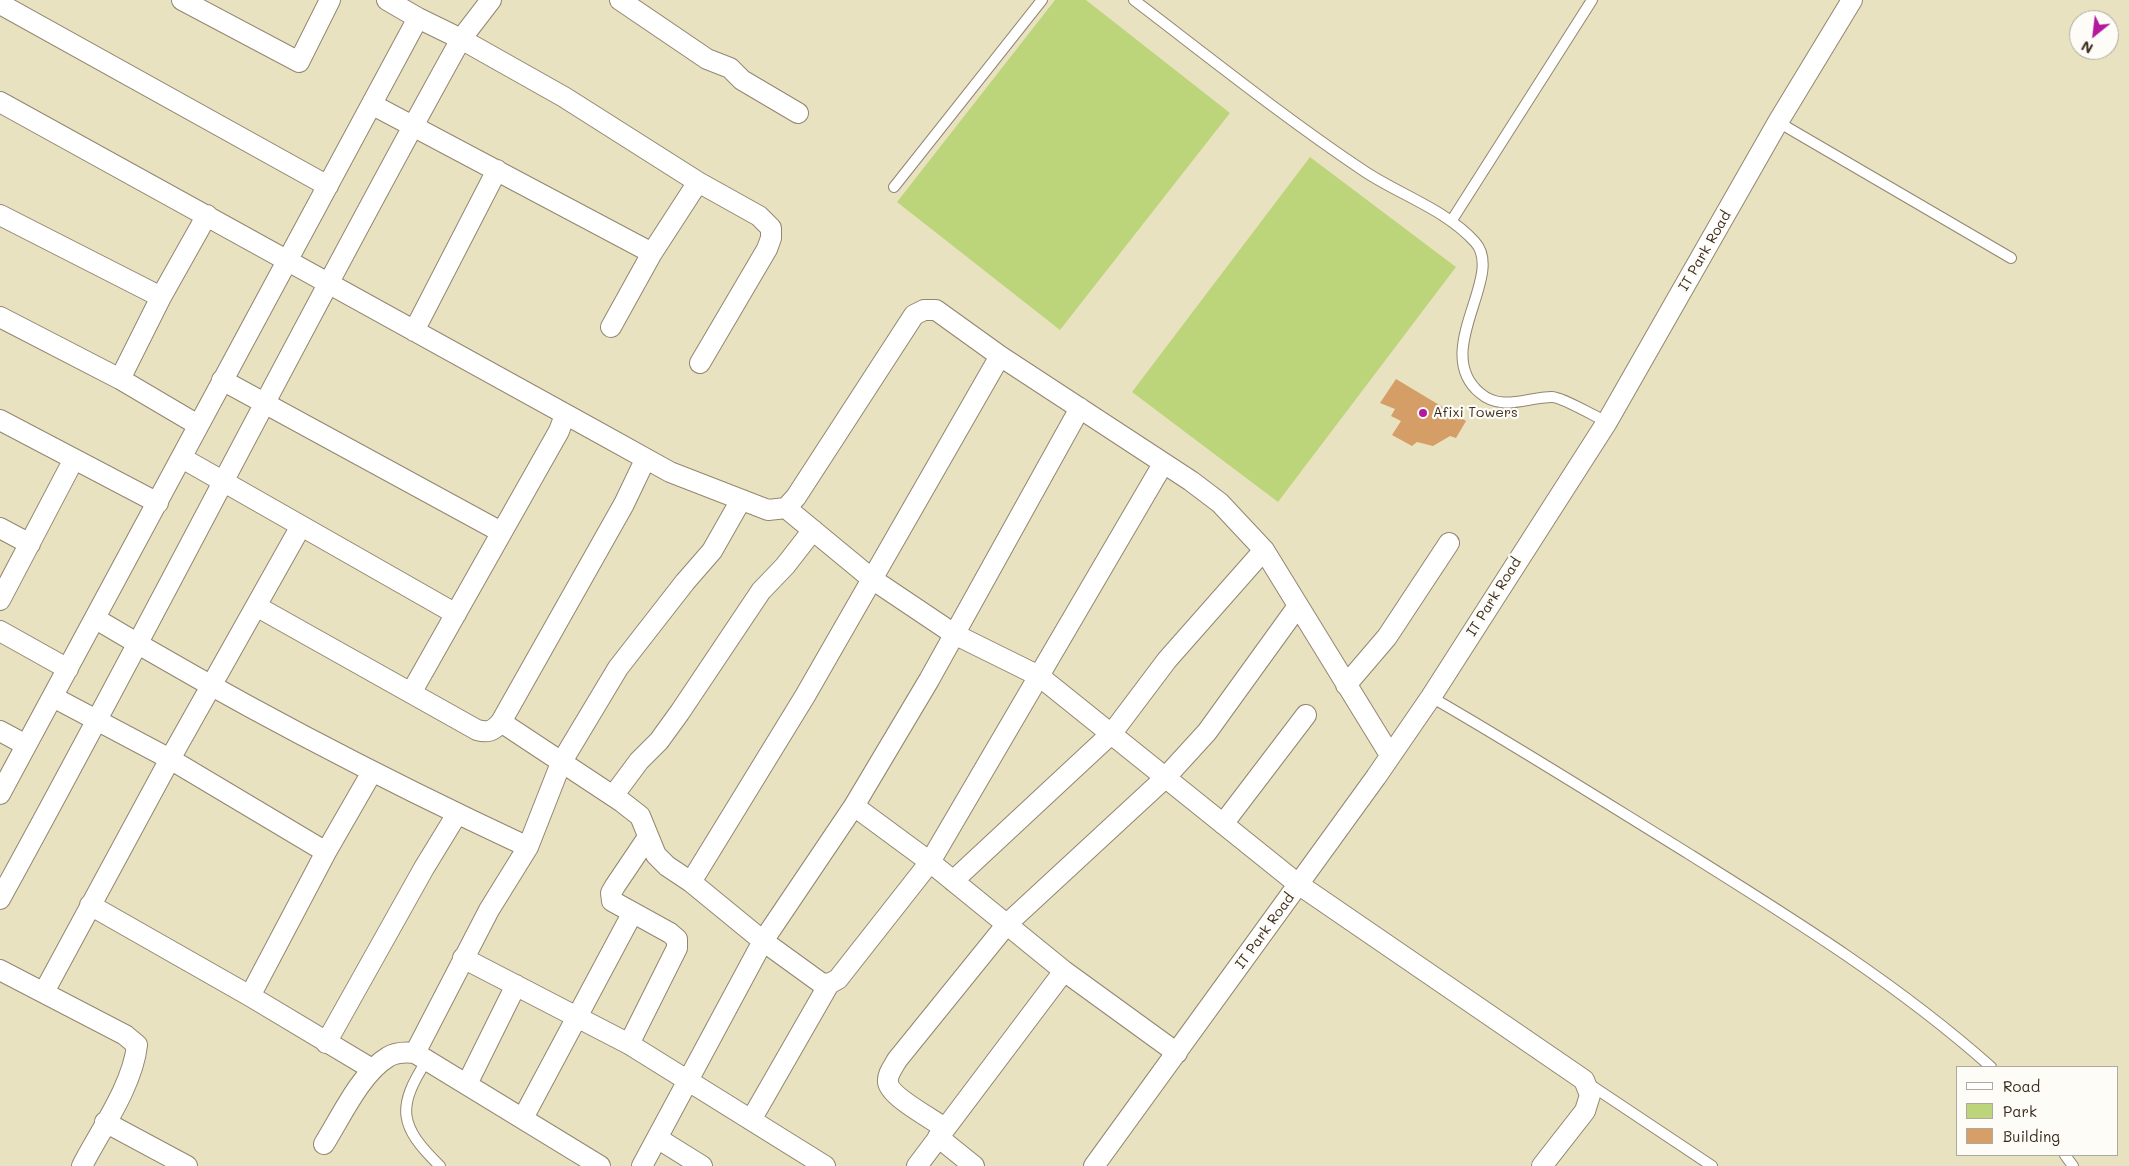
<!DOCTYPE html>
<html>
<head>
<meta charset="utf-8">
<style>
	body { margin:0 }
	#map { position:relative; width:2129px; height:1166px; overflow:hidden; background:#e9e2c1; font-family:Mali,sans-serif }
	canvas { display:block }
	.legend { position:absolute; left:1956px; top:1066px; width:162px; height:90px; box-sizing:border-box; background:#fdfcf7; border:1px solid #afa8a0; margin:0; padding:6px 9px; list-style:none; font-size:15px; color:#3b2a1e }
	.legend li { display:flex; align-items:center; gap:10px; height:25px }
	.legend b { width:25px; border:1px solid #afa8a0 }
	.north { position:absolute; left:2069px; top:10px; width:50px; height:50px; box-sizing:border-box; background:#fdfcf7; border:1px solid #afa8a0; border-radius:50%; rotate:209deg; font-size:14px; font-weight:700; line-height:20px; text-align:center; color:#3b2a1e }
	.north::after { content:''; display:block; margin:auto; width:18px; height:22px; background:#b5179e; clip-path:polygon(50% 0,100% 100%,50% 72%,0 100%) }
</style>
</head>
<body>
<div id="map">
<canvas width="2129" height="1166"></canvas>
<ul class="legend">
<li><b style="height:6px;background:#fff"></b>Road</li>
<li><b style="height:14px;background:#bdd57a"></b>Park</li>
<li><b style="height:14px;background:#d49e66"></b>Building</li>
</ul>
<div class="north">N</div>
</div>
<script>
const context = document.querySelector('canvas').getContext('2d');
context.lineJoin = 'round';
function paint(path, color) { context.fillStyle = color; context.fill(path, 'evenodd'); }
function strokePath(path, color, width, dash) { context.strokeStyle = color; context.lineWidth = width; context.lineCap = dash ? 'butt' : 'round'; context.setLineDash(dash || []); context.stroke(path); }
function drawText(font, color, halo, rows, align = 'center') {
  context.font = font + ' Mali,sans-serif'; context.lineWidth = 4.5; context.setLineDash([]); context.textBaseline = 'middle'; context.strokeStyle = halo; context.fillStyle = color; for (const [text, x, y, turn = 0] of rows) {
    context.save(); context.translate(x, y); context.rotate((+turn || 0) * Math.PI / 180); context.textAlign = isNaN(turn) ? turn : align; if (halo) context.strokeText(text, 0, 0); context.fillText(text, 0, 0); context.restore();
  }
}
paint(new Path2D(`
	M 1055,0 L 1086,0 L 1230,113 L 1060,330 L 897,202 Z
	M 1310,157 L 1456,267 L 1278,502 L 1132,392 Z`), '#bdd57a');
paint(new Path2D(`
	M 1396,379 L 1466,421 L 1456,438 L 1450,436 L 1433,446 L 1417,442 L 1412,446 L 1392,435 L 1401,421 L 1391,416 L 1395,409 L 1380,403 Z`), '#d49e66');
const lane = new Path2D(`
	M 1134,0 C 1210,58 1285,118 1364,171 C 1400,195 1445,209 1475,242 C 1506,276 1430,351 1480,393 C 1502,412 1527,397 1552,397 C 1562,397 1596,417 1607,422
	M 1778,122 L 2011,258
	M 894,187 L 1042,0
	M 1452,220 L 1592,0
	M 1431,697 C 1518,747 1603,801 1689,854 C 1793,919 1899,985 1991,1067
	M 427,1060 C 396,1108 399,1126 440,1166
	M 1589,1084 L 1712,1166
	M 2065,1155 L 2073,1166`);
const street = new Path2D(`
	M 182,0 L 299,62 L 330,0
	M 387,0 L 418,18
	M 620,0 L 707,59 L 730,68 L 742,80 L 798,113
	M 2,5 L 328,186
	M 0,102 L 605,436 L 670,472 L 768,510 L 786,508 L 796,497 L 914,315 L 924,310 L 936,310 L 1000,356 L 1191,481 L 1220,503 L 1264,550 L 1390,755
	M 373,105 L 652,253
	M 0,215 L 161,297
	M 0,317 L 120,379 L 198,425
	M 611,327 L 652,253 L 698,182
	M 414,331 L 497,170
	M 120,379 L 161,297 L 207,215
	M 222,380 L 501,532
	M 0,420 L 158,503
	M 182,458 L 456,614
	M 786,508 L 872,579 L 954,634 L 1039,676 L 1298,884 L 1584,1080 L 1590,1095 L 1585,1111 L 1542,1166
	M 0,528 L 30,544
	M 0,600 L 74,459
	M 256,606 L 477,730 C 489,733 493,731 501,722 L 624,504 L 645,460
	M 96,619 C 236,703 380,778 528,847
	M 0,631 L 68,669
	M 1346,685 L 1387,637 L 1449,543
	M 411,693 L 559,431 L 565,415
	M 53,697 L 170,759 L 326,852
	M 501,722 L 622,802 L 640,816 L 656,855 L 667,866 L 691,882 L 763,941 L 821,983 L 829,984 L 838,979 L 930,862 L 1163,464
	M 0,731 L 26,745
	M 0,794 L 418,18 L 461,39 L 491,0
	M 613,796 L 639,761 L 659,741 L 680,712 L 761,591 L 785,566 L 813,530
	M 854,806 L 930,862 L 1064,971 L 1177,1053
	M 1223,824 L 1306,715
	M 953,881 L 1112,733 L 1167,660 L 1264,550
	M 691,882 L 805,696 L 1000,356
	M 0,899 C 157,614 303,323 461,39 L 564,97 L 698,182 L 759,216 L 771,228 L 771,238 L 767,249 L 700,363
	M 90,905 L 250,996 L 372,1069
	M 463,958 L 629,1044 L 825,1166
	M 0,970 L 125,1035 L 137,1045 C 133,1085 100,1131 82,1166
	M 44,992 L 170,759 L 301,526
	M 250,996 L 326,852 L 372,772
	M 326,1043 L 424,868 L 457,814
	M 629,1044 L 677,948 L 677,939 L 670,933 L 612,901 L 611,893 L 615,886 L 648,837
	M 415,1053 L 489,910 L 528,847 L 561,763 L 618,668 L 685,582 L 712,551 L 741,500
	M 467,1084 L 516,985
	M 523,1118 L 632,914
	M 751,1120 L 829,984
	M 105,1122 L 187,1166
	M 945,1128 C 932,1119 889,1096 888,1082 C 887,1074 894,1066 897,1060 L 1007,924 L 1165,778 L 1207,732 L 1298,606
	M 938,1137 L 974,1166
	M 657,1138 L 702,1166
	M 324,1144 C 341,1117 361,1073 388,1057 C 396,1052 405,1052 415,1053 L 600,1166
	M 642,1166 L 763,941 L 854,806 L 929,680 L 1080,408
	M 917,1166 L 1064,971
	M 1094,1166 L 1376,777 L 1431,697 L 1607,422 L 1778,122 L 1852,0`);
strokePath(lane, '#928670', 12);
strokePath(street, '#928670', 22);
strokePath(lane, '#fff', 10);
strokePath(street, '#fff', 20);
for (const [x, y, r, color] of [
	[1423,413,5,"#b5179e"]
]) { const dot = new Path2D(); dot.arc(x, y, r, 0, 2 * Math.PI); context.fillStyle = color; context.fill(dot); strokePath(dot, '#fdfcf7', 2); }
drawText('14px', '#3b2a1e', '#fdfcf7', [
	["IT Park Road",1705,251,-60],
	["IT Park Road",1494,597,-58],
	["IT Park Road",1265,931,-54]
]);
drawText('14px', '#3b2a1e', '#fdfcf7', [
	["Afixi Towers",1433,413]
], 'left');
</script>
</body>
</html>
